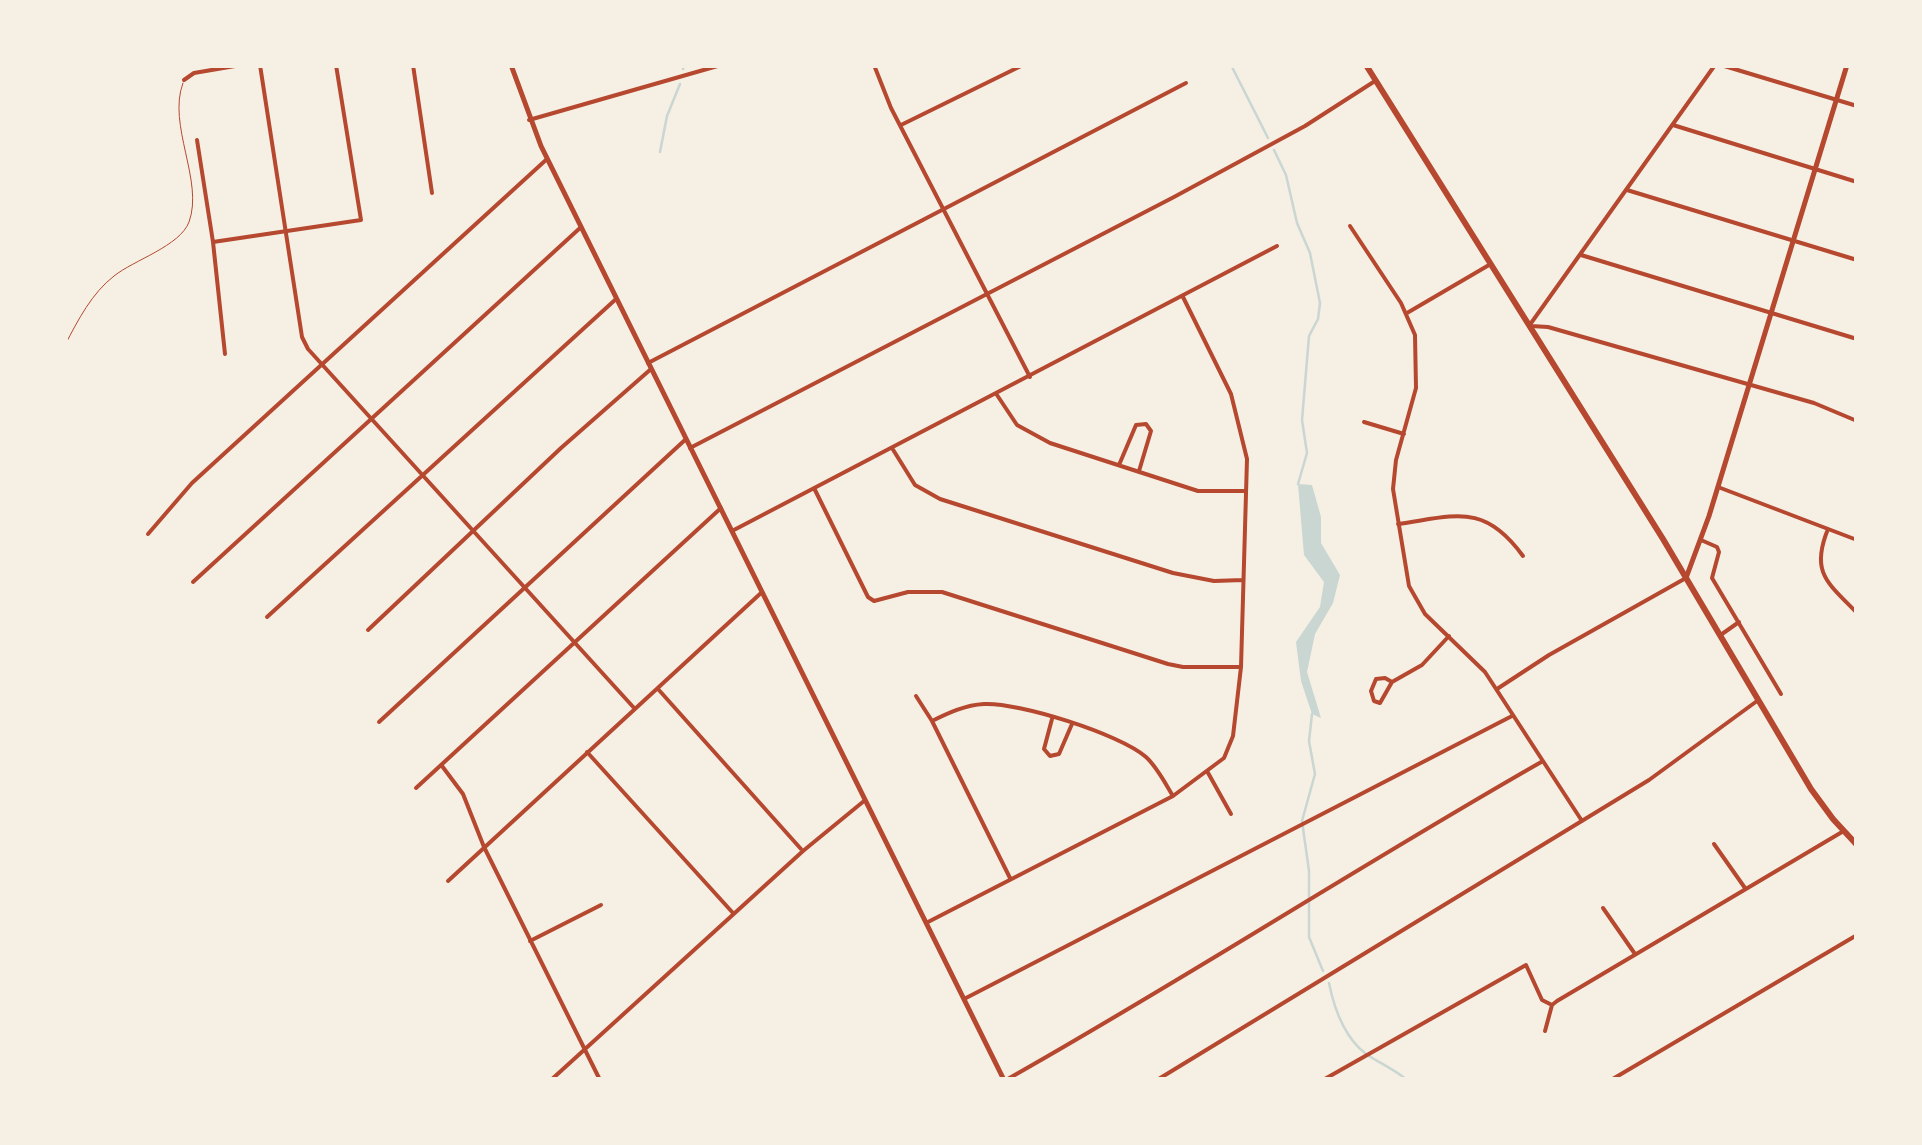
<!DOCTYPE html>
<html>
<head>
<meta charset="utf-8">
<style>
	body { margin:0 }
	#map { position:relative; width:1922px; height:1145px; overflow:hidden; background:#f6efe4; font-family:"PT Sans",sans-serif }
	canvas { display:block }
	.frame { position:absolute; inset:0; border:68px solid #f6efe4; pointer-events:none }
</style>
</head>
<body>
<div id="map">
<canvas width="1922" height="1145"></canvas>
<div class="frame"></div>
</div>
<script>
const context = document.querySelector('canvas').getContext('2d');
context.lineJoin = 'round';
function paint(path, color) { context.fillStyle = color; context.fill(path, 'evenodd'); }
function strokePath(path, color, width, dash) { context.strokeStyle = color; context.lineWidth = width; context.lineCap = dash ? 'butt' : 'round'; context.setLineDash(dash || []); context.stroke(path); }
paint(new Path2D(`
	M 1298,484 L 1312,485 L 1321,517 L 1321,543 L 1340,575 L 1333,603 L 1315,634 L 1307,672 L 1321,718 L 1312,714 L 1301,681 L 1296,642 L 1320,607 L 1324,582 L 1304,555 Z`), '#c9d6d2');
strokePath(new Path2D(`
	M 1231,65 L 1268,138
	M 683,69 L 684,65
	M 1274,150 L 1286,175 L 1297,223 L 1310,253 L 1320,303 L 1318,319 L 1309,336 L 1302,420 L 1307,453 L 1298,484
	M 660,152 L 667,116 L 680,84
	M 1312,714 L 1309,741 L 1315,774 L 1302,821 L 1309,871 L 1309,937 L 1323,971
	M 1329,983 C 1334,1008 1344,1037 1366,1054 C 1379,1063 1394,1069 1407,1080`), '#c9d6d2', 2.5);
strokePath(new Path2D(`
	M 65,345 C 78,320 92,293 114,276 C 134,260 180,246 189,222 C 204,181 167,125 183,83`), '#b5482f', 1);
strokePath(new Path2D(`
	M 260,65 L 302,337 L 308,349 L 635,709
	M 413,65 L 432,193
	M 874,65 L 891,108 L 1030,377
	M 1721,65 L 1857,106
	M 184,80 L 194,73 L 241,65
	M 529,120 L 721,65
	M 901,125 L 1023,65
	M 1673,125 L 1857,182
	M 197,140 L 213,242 L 225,354
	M 1627,190 L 1857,260
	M 1350,226 L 1401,303 L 1415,335 L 1416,388 L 1396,460 L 1393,489 L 1409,586 L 1425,614 L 1485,672 L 1582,821
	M 213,242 L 361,220 L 336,65
	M 1581,255 L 1857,339
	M 1407,313 L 1489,265
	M 1529,326 L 1715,65
	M 1531,326 L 1548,327 L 1814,403 L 1857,421
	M 648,363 L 1186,83
	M 997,395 L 1017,425 L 1050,443 L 1198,491 L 1246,491
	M 1364,422 L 1404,434
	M 690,448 L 1174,197 L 1305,126 L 1375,81
	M 892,448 L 915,485 L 940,499 L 1173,573 L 1214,581 L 1243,580
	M 1119,465 L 1136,425 L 1146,424 L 1151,431 L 1139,471
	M 1718,487 L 1857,540
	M 814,488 L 868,597 L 874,601 L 908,592 L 942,592 L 1168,664 L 1183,667 L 1241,667
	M 1398,524 C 1455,516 1484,502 1523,556
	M 1828,529 C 1810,573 1828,583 1857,613
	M 732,531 L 1277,246
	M 148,534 L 192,483 L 547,159
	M 1701,540 L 1717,547 L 1719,552 L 1712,578 L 1781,694
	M 193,582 L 580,228
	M 267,617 L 616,299
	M 368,630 L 561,448 L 651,369
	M 1722,634 L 1739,622
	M 1392,682 L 1380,703 L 1374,701 L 1371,691 L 1376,679 L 1385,678 L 1392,682 L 1422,665 L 1449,636
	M 658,689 L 801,849
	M 1497,689 L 1549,655 L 1686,578
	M 916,696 L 932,721 L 1010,878
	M 1052,719 L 1044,749 L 1050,756 L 1059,754 L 1072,724
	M 932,721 C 948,713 965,705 984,704 C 1018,702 1120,734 1146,757 C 1157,767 1165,783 1173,796
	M 379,722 L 686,439
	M 587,752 L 733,913
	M 442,766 L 463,794 L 484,847 L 600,1080
	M 1207,771 L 1231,814
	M 416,788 L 721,508
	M 1714,844 L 1745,888
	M 448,881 L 761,593
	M 1603,908 L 1635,954
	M 928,922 L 1173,796 L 1224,758 L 1233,736 L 1241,667 L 1247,459 L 1231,394 L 1183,297
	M 530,941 L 601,905
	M 966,998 L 1512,716
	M 1545,1031 L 1552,1005 L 1557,1001 L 1842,832
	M 551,1080 L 803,851 L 864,801
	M 1006,1080 C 1187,978 1362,864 1543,761
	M 1157,1080 L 1649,780 L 1757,701
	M 1323,1080 L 1526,965 L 1542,1000 L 1552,1005
	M 1611,1080 L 1857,935`), '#b5482f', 4);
strokePath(new Path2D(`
	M 511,65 L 541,146 L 1004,1080
	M 1686,578 L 1709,516 L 1847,65`), '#b5482f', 5);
strokePath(new Path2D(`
	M 1366,65 L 1663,539 L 1811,789 L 1833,819 L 1857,845`), '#b5482f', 6);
</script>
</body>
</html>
